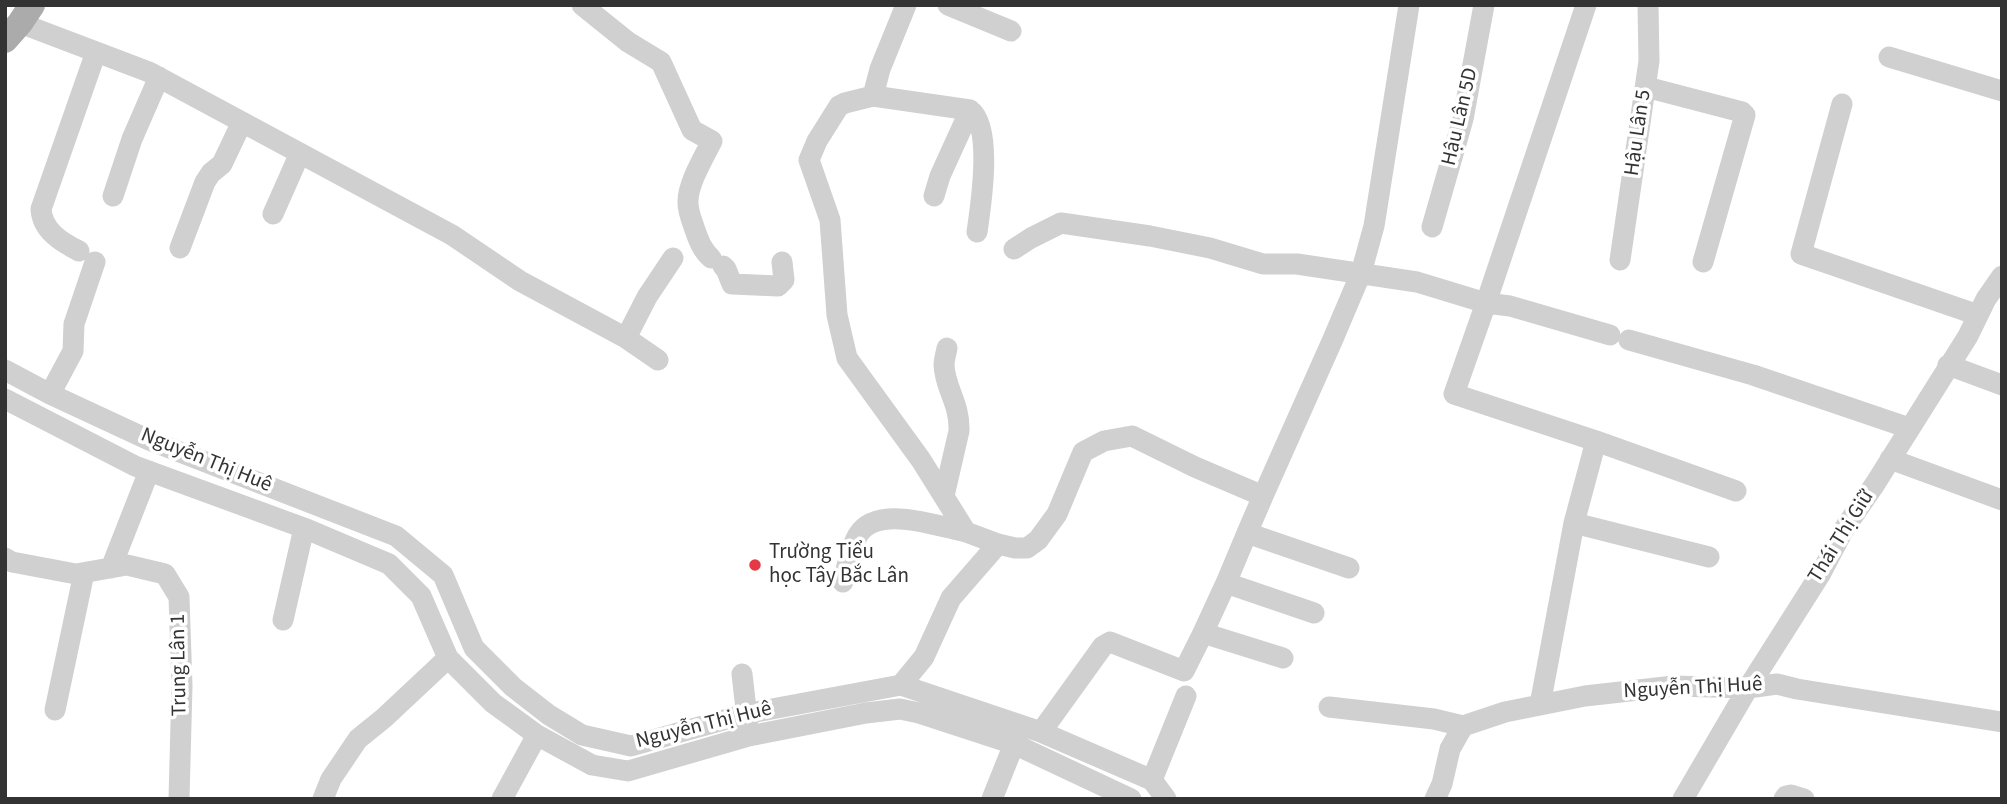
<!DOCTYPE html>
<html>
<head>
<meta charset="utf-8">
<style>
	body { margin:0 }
	#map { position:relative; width:2007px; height:804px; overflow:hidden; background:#fff; font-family:"Source Sans 3",sans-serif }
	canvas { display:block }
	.frame { position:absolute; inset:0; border:7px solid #333; pointer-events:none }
</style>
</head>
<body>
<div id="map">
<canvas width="2007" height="804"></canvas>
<div class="frame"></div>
</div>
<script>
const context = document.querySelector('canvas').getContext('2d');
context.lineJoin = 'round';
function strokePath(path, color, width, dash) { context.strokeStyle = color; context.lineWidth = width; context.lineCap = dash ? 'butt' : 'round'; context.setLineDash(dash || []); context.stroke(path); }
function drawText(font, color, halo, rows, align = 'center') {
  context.font = font + ' "Source Sans 3",sans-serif'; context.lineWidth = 7; context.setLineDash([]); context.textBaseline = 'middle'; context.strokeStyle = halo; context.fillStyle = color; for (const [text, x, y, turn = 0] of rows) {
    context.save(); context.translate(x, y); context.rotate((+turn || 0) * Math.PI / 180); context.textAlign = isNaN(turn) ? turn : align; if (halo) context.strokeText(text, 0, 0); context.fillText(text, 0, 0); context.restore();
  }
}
strokePath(new Path2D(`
	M 582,5 L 628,42 L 661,62 L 692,130 L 712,141 C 704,157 687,185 688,203 C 688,212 692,221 695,230 C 699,241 702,250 711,258
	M 906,5 L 880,69 L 873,96 L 970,110 C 993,127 981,205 977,232
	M 948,5 L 1011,31
	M 1586,5 L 1486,303 L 1510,306 L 1610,335
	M 20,23 L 149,72 L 452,235 L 520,281 L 626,338 L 658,360
	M 1889,57 L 2002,91
	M 1646,87 L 1742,112 L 1745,115 L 1703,262
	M 873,96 L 845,103 L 839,106 L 817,141 L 809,160 L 830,220 L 837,315 L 847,358 L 921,460 L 966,532 L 998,544 L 1015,548 L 1027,548 L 1038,540 L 1057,514 L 1083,452 L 1104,441 L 1132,436 L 1195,467 L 1263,496 L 1247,533 L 1349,568
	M 1842,104 L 1801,254 L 1978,315
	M 113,196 L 132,139 L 159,77
	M 934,196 L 940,176 L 970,110
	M 273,214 L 300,153
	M 1432,227 L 1463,119 L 1484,5
	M 180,248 L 205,182 L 211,173 L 222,164 L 242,122
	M 1014,249 L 1031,238 L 1061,223 L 1150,236 L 1210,248 L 1263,264 L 1297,264 L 1417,282 L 1486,303 L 1454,394 L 1596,441 L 1574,523 L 1540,705
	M 79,251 C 61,242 42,230 41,209 L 96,52
	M 1620,260 L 1649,61 L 1648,5
	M 723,266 L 726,269 L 732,284 L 778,286 L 784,280 L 782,262
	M 626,338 L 647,297 L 673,258
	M 1629,340 L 1753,375 L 1909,428
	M 1948,365 L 2002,385
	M 5,370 L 50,394 L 149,440 L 396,536 L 443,575 L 474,648 L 513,687 L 549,715 L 582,735 L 631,746 L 745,714 L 901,685 L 1041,732 L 1152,780 L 1166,799
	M 50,394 L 73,351 L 74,324 L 95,262
	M 5,399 L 135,466 L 304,528 L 389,564 L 421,596 L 448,658 L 493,703 L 537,735 L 592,765 L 628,771 L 749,736 L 866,713 L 900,709 L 919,713 L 1014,744 L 1131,799
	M 1596,441 L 1736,491
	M 1890,459 L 2002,500
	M 944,496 L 959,431 C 960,403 945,389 944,365 C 944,360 946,354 947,348
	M 1263,496 L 1333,339 L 1361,273 L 1374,226 L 1409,5
	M 1574,523 L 1709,557
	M 1247,533 L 1226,583 L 1314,613
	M 5,558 L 12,562 L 76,574 L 127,565 L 165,574 L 179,597 L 182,686 L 179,799
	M 111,568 L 149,471
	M 843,582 C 847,566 850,549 858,535 C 877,504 938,526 966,532
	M 283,620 L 304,528
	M 1203,633 L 1226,583
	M 742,674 L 748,727
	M 901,685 L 924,657 L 951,598 L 998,544
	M 1329,707 L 1434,719 L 1463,726
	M 55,710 L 84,573
	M 1041,732 L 1103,646 L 1110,642 L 1184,671 L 1203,633 L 1283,658
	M 1152,780 L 1186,696
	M 323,799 L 331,779 L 358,739 L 384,718 L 448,658
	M 502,799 L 537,735
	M 992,799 L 1014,744
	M 1435,799 L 1442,784 L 1450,749 L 1463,726 L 1505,712 L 1585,696 L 1674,686 L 1748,688 L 1777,684 L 1797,689 L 2002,722
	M 1683,799 L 1748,688 L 1821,573 L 1844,529 L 1875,484 L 1968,336 L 1986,299 L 2002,276
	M 1784,799 L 1786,796 L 1791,795 L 1804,799`), '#d0d0d0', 21);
strokePath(new Path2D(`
	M 5,40 L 20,23 L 32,5`), '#ababab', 26);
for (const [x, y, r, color] of [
	[755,565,7,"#e63946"]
]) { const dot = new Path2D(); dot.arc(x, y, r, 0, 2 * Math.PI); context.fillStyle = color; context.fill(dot); strokePath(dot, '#fff', 2.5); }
drawText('21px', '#333', '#fff', [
	["Hậu Lân 5D",1461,117,-77],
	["Hậu Lân 5",1639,133,-82],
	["Nguyễn Thị Huê",206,461,22],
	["Thái Thị Giữ",1842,537,-58],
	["Trung Lân 1",180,665,-91],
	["Nguyễn Thị Huê",1693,689,-3],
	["Nguyễn Thị Huê",704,726,-14]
]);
drawText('21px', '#333', '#fff', [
	["Trường Tiểu",769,553],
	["học Tây Bắc Lân",769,577]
], 'left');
</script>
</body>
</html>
